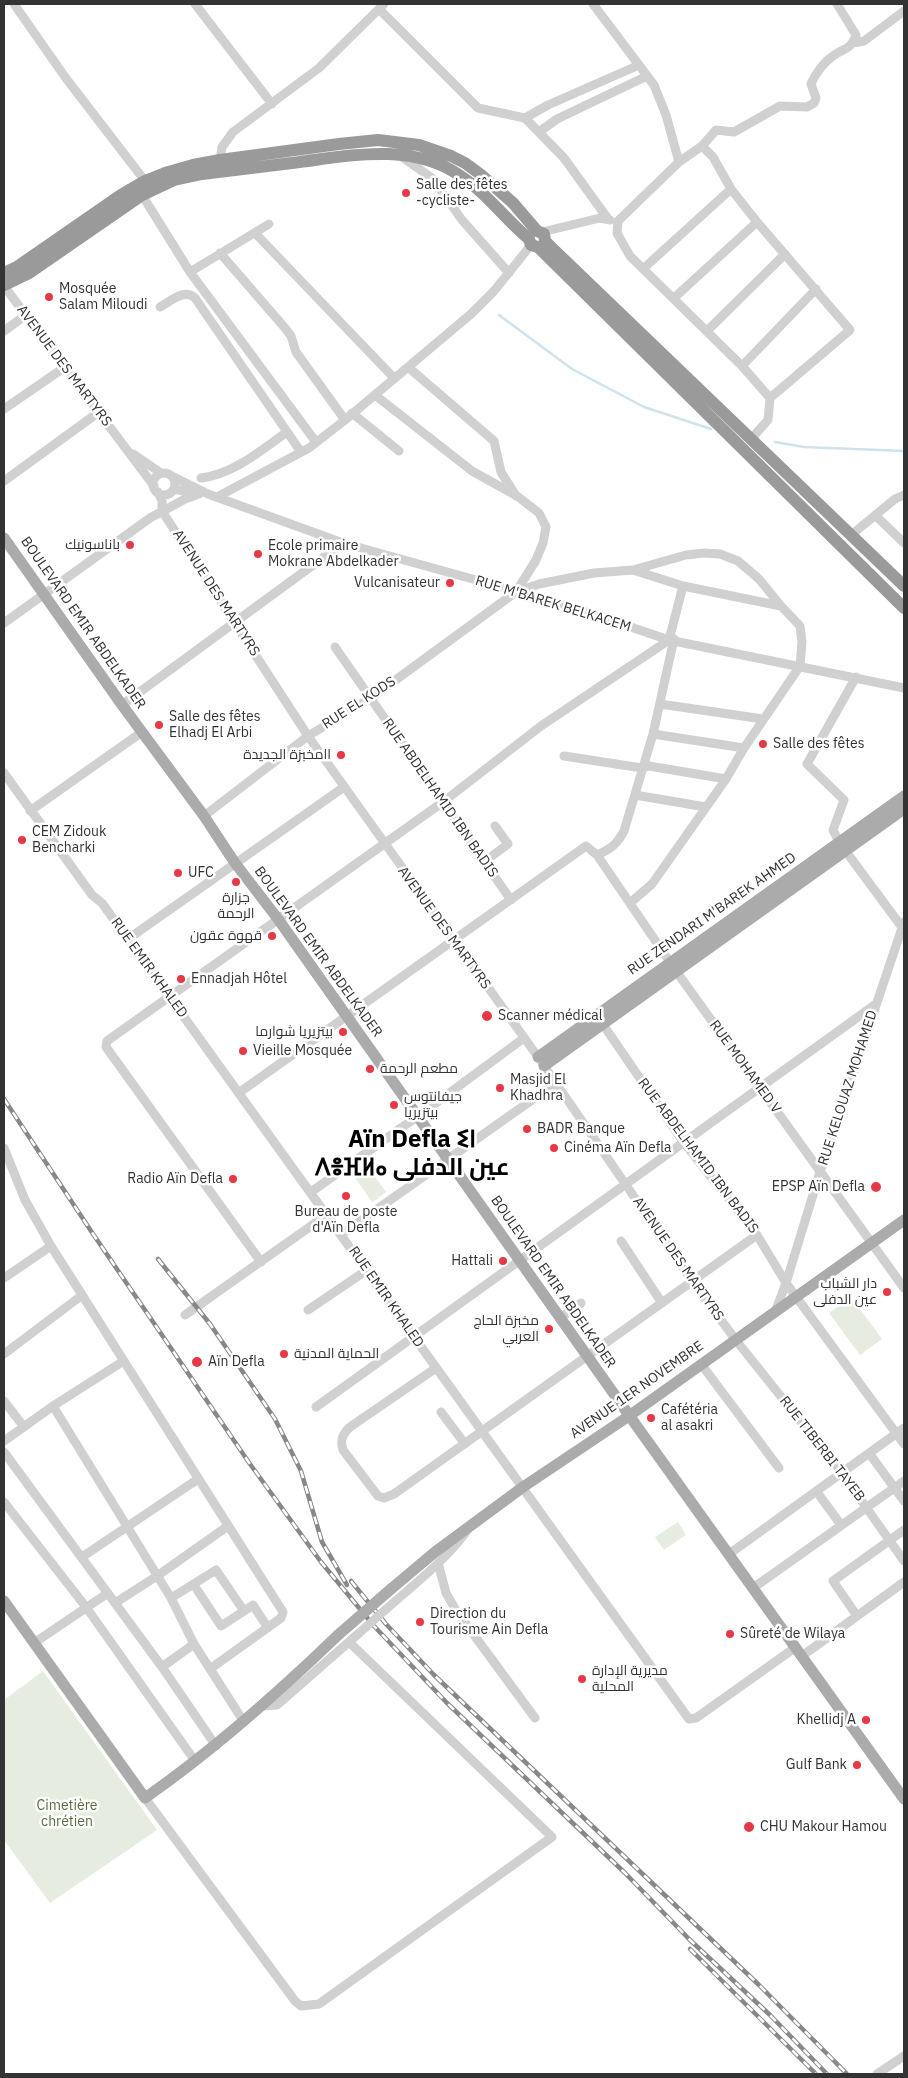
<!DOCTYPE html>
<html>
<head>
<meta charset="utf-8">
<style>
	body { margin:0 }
	#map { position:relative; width:908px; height:2078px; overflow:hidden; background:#fff; font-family:"IBM Plex Sans",sans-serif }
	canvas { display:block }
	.frame { position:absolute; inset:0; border:5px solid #333; pointer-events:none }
</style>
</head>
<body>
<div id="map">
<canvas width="908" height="2078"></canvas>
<div class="frame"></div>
</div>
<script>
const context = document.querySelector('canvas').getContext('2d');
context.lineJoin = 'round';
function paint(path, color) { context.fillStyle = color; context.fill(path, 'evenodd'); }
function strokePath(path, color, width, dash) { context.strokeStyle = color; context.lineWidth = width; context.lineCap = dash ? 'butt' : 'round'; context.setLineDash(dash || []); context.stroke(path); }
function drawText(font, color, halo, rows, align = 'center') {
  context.font = font + ' "IBM Plex Sans",Cairo,"Noto Sans Tifinagh",sans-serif'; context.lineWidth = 5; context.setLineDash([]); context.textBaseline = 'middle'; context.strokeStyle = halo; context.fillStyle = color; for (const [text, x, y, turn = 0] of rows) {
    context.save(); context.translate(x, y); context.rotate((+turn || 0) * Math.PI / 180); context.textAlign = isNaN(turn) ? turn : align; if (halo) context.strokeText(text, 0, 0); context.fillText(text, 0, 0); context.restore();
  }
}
paint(new Path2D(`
	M 368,1167 L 386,1192 L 379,1197 L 375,1191 L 379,1198 L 372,1202 L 354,1176 Z
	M 851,1297 L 882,1339 L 860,1355 L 829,1313 Z
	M 678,1522 L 686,1535 L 664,1550 L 655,1537 Z
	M 43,1671 L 157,1830 L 50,1903 L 4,1840 L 4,1700 Z`), '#e6ecdf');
strokePath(new Path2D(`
	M 499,315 L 572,369 L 644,407 L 711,429
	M 775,442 L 804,447 L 904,451`), '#cfe2ee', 2.5);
strokePath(new Path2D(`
	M 14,4 L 65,77 L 145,181
	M 195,4 L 272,104
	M 593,4 L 654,85 L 666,115 L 679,162
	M 379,9 L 478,108 L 525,118 L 564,158 L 608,219
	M 853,43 L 864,41 L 904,11
	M 525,118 L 548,105 L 639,65
	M 539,132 L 557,119 L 647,76
	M 702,146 L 713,157 L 731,189 L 757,222 L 850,330 L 770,398
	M 401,156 L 433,179 L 462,220 L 509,273
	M 220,160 L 222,147 L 233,132 L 319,68 L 384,4
	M 142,195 L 190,272 L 316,442
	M 542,232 L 600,218 L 610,220
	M 255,233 L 394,378
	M 220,253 L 285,328 L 291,336 L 296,352 L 345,420
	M 644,268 L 731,189
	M 190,272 L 269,224
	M 4,286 L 154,486
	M 674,298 L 757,222
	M 160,307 C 171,301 184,288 195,298 L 301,452
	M 4,331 L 26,315
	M 707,331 L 785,254
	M 742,366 L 816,289
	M 408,367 L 494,441 L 501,472 L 516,496
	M 375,395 L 472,471 L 517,496 L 539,513 L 546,527 L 543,543 L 536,560 L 516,592
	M 4,409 L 65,367
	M 352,413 L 399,451
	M 750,440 L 768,420 L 770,398 L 742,366 L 630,256 L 617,233 L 618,221 L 679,162 L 702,146 L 716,130 L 734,132 L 780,106 L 807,107 L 814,103 L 816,98 L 811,84 C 815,74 824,62 833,56 C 845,47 850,51 856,35 L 837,4
	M 133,454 L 161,473
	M153 484a11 11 0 1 1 22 0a11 11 0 1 1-22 0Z
	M 172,476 L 208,494 L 343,543 L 566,605 L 669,640 L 904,688
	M 201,478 C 234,474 261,450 287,432
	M 4,481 L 99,412
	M 174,489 L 198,494
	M 158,492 L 162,501 L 162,511 L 308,736 L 538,1057 L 692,1281 L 735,1339 L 842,1473 L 904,1561
	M 217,497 L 309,448 L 345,420 L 471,314 L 494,291 L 531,245
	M 876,516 L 904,543
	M 850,536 L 895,499 L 904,495
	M 633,570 L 683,586 L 781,606
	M 4,623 L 150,518 L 185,499 L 199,494
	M 335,647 L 511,900
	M 856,677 L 807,764 L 844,800 L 833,830 L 839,842 L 904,930
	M 660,704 L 763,719
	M 122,705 L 343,543
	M 653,734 L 744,748
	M 564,756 L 642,768 L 649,766 L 726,779
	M 4,773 L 92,895 L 102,903 C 298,1173 492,1444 686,1715 L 689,1719 L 696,1718 L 796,1647
	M 635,795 L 706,807
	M 30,811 L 142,732
	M 204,816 L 308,736 L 371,698 L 516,592 L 539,584 L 594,573 L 633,570 L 686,555 L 704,553 L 720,554 L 738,561 L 759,579 L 781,606 L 800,626 L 802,642 L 800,666 L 744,748 L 726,779 L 652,884 L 630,903
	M 597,855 C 611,849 617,844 624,831 L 653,734 L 674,639
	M 484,862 L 508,844 L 495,826
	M 128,939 L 344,787
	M 600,1020 L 684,1143 L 757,1235 L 786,1283 L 904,1444
	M 240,1092 L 586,846 L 597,855 L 676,971 L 904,1288
	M 4,1148 L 25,1200 L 51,1246 L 283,1612 L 281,1618 L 210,1669
	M 311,1192 L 425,1111 L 524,1038
	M 342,1234 L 556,1083
	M 621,1241 L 662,1303
	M 261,1262 L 106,1047 L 107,1041 L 443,802 L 541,726 L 669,640 L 683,586
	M 4,1278 L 51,1246
	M 308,1310 L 367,1270
	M 775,1312 L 786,1283 L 820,1172 L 904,922
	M 185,1315 L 328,1214
	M 560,1318 L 581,1303
	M 4,1354 L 81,1296
	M 701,1364 L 779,1468
	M 436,1368 L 350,1427 C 342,1434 340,1441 343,1450 L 378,1496 L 384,1498 L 394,1494 L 757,1235
	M 4,1401 L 24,1427
	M 53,1406 L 171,1598 L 194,1644 L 244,1722
	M 316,1407 L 876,1004
	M 441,1412 L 465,1444
	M 4,1441 L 53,1406 L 122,1362
	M 4,1452 L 162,1667 L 216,1746
	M 869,1453 L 904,1501
	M 817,1492 L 841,1525
	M 4,1502 L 86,1607 L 195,1761
	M 729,1554 L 904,1428
	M 82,1557 L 198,1479
	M 438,1563 L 446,1593 L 457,1612 L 535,1718
	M 194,1585 L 221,1626 L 244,1611
	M 753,1588 L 904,1481
	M 171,1598 L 216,1570 L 244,1611 L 253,1605 L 268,1628
	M 115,1603 L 157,1576 L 228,1526
	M 384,1611 C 412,1586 443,1563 466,1532
	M 857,1616 L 833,1581 L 904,1530
	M 34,1643 L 108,1593
	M 802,1656 L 904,1582
	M 162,1667 L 194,1644
	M 263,1706 L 277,1705 L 358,1634
	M 145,1798 L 295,2001 L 301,2006 L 319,2004 L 552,1837 L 350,1643
	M 877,2074 L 904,2056`), '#d0d0d0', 9);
strokePath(new Path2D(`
	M 4,538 L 122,705 L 204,816 L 235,863 L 278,919 L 636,1425 L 904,1799
	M 538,1057 L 904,796
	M 544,1066 L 904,809
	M 391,1589 L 435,1552 L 523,1487 L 629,1416 L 904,1220
	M 4,1601 L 145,1798 C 215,1749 277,1694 338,1635`), '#ababab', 11);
strokePath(new Path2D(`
	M 4,273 L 17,267 L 121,195 L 145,181 L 165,173 L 193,165 L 220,160 L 339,144 L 378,140 L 419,145 L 451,156 L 465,163 L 480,174 L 513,203 L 537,231 L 544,234 L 545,241 L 553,249 L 904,586
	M 4,285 L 29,273 L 142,195 L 174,180 L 202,174 C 234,170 267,166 300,162 C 353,155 412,143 459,175 C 486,192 505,219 529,239 L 531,245 L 538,247 L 904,608`), '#9a9a9a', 12);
const rail = new Path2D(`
	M 4,1099 L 91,1231 L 250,1464 L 321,1562 L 374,1626 L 447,1703 L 625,1873 L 689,1939 L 770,2015 L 827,2074
	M 158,1259 L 210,1324 L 275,1419 L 301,1471 L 322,1542 L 347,1585
	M 351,1581 L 386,1624 L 434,1675 L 759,1985 L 847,2074
	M 690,1949 L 816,2074`);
strokePath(rail, '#888', 4.5);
strokePath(rail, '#fff', 2.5, [8]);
strokePath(new Path2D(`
	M 358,1634 L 384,1611`), '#d0d0d0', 9);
strokePath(new Path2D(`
	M 338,1635 L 391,1589`), '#ababab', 11);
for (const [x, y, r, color] of [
	[406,193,5,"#e63946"],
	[49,297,5,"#e63946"],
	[130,545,5,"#e63946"],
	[258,554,5,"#e63946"],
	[450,583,5,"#e63946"],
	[159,725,5,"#e63946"],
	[763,744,5,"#e63946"],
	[341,755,5,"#e63946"],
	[22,840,5,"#e63946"],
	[178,873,5,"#e63946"],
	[236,882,5,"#e63946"],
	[272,936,5,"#e63946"],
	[181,979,5,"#e63946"],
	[487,1016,6,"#e63946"],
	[343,1032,5,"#e63946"],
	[243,1051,5,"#e63946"],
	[370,1069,5,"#e63946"],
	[500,1088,5,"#e63946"],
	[394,1105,5,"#e63946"],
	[527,1129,5,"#e63946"],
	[554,1148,5,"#e63946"],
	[233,1179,5,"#e63946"],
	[876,1187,6,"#e63946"],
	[346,1196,5,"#e63946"],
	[503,1261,5,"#e63946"],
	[887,1292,5,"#e63946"],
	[549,1329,5,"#e63946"],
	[284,1354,5,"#e63946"],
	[197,1362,6,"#e63946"],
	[651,1418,5,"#e63946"],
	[420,1622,5,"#e63946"],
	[730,1634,5,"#e63946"],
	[582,1679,5,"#e63946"],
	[866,1720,5,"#e63946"],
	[857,1765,5,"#e63946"],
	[749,1827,6,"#e63946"]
]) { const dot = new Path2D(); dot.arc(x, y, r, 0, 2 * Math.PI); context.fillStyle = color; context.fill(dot); strokePath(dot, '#fff', 2); }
drawText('14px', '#333', '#fff', [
	["Salle des fêtes",416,185],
	["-cycliste-",416,201],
	["Mosquée",59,289],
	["Salam Miloudi",59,305],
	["باناسونيك",120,545,"right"],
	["Ecole primaire",268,546],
	["Mokrane Abdelkader",268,562],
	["Vulcanisateur",440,583,"right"],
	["Salle des fêtes",169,717],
	["Elhadj El Arbi",169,733],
	["Salle des fêtes",773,744],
	["اامخبزة الجديدة",331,755,"right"],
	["CEM Zidouk",32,832],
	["Bencharki",32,848],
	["UFC",188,873],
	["جزارة",236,898,"center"],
	["الرحمة",236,914,"center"],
	["قهوة عقون",262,936,"right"],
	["Ennadjah Hôtel",191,979],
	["Scanner médical",498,1016],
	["بيتزيريا شوارما",333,1032,"right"],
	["Vieille Mosquée",253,1051],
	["مطعم الرحمة",380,1069],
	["Masjid El",510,1080],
	["Khadhra",510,1096],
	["جيفانتوس",404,1097],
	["بيتزيريا",404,1113],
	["BADR Banque",537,1129],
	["Cinéma Aïn Defla",564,1148],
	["Radio Aïn Defla",223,1179,"right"],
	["EPSP Aïn Defla",865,1187,"right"],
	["Bureau de poste",346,1212,"center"],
	["d'Aïn Defla",346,1228,"center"],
	["Hattali",493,1261,"right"],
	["دار الشباب",877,1284,"right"],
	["عين الدفلى",877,1300,"right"],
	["مخبزة الحاج",539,1321,"right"],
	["العربي",539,1337,"right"],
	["الحماية المدنية",294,1354],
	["Aïn Defla",208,1362],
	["Cafétéria",661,1410],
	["al asakri",661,1426],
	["Direction du",430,1614],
	["Tourisme Ain Defla",430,1630],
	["Sûreté de Wilaya",740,1634],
	["مديرية الإدارة",592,1671],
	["المحلية",592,1687],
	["Khellidj A",856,1720,"right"],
	["Gulf Bank",847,1765,"right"],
	["CHU Makour Hamou",760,1827]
], 'left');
drawText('14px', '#333', '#fff', [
	["AVENUE DES MARTYRS",64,366,53],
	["AVENUE DES MARTYRS",216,593,57],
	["RUE M'BAREK BELKACEM",553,604,17],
	["BOULEVARD EMIR ABDELKADER",83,623,55],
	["RUE EL KODS",359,703,-33],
	["RUE ABDELHAMID IBN BADIS",440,798,55],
	["RUE ZENDARI M'BAREK AHMED",712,914,-35],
	["AVENUE DES MARTYRS",444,928,54],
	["BOULEVARD EMIR ABDELKADER",318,952,54],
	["RUE EMIR KHALED",149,968,54],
	["RUE MOHAMED V",745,1067,54],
	["RUE KELOUAZ MOHAMED",848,1088,-72],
	["RUE ABDELHAMID IBN BADIS",698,1156,53],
	["AVENUE DES MARTYRS",678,1259,55],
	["BOULEVARD EMIR ABDELKADER",553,1282,55],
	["RUE EMIR KHALED",386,1297,55],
	["AVENUE 1ER NOVEMBRE",637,1390,-35],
	["RUE TIBERBI TAYEB",822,1449,52]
]);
drawText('14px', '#56703f', '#fff', [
	["Cimetière",67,1806],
	["chrétien",67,1822]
]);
drawText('bold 24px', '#000', '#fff', [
	["Aïn Defla ⵉⵏ",412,1140],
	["ⴷⴻⴼⵍⴰ عين الدفلى",412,1168]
]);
</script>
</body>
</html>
